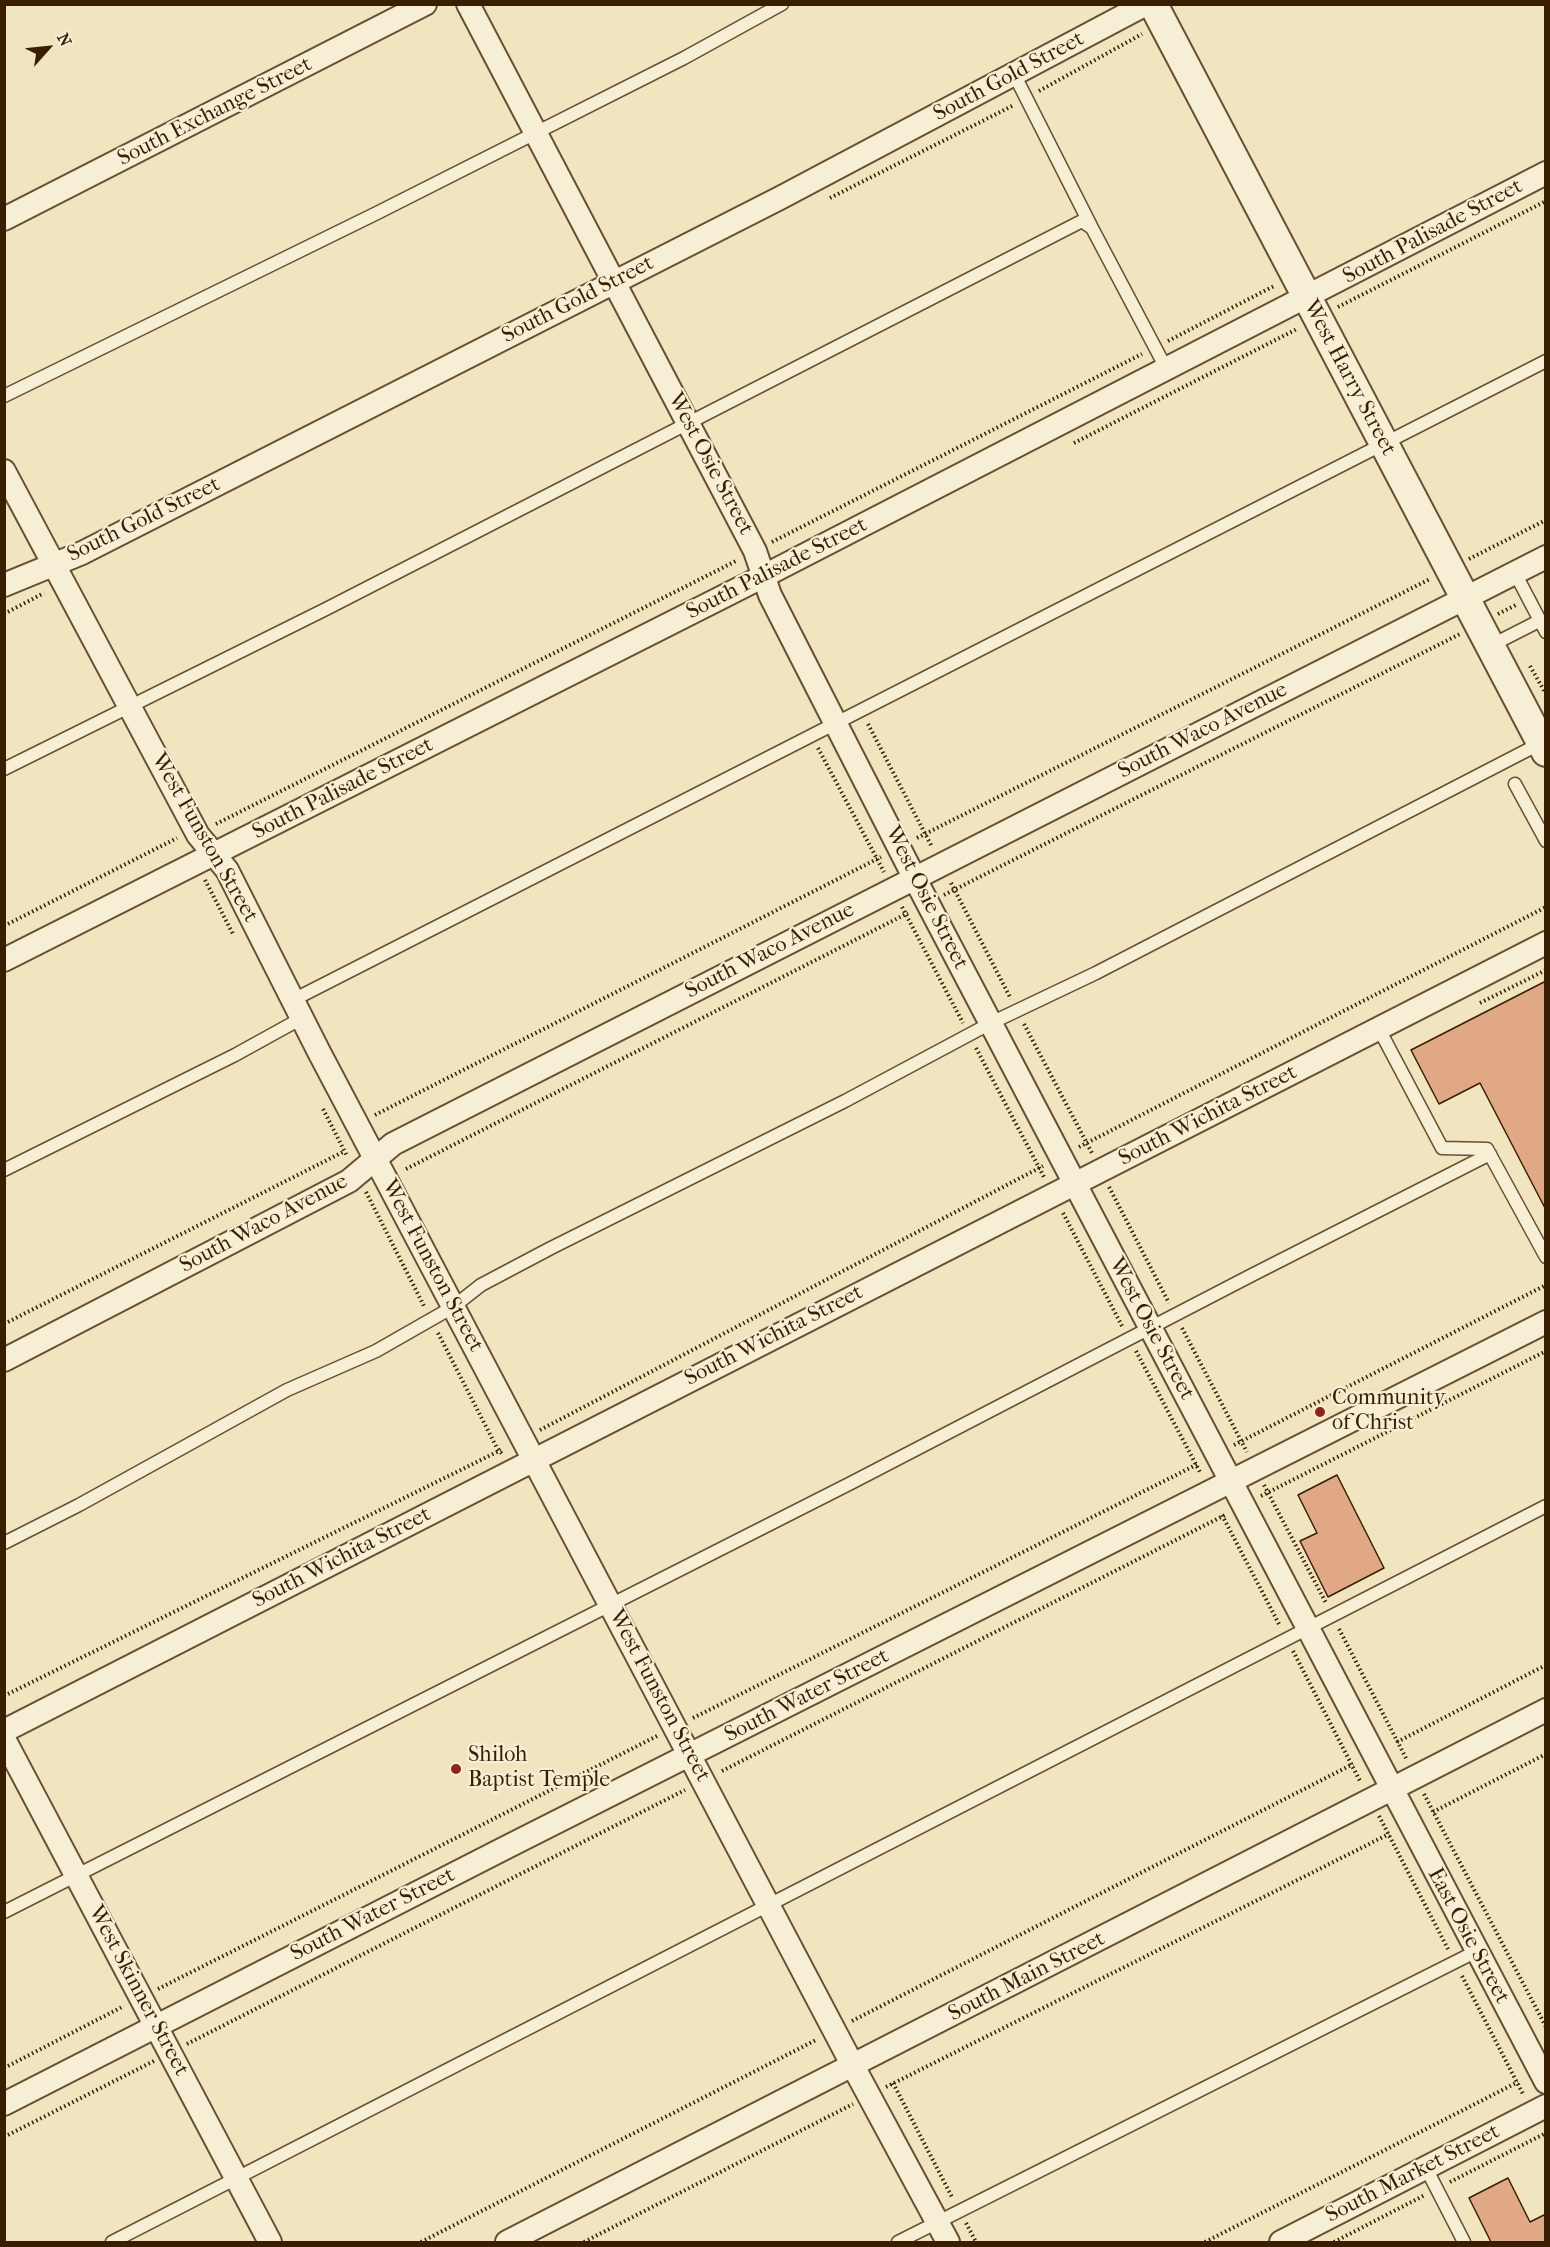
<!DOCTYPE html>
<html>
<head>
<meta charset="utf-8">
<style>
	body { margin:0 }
	#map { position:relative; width:1550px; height:2247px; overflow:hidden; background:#f1e5bf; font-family:"IM FELL French Canon",serif }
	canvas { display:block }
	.frame { position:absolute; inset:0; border:6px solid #391f01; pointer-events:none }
	.north { position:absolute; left:18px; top:18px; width:60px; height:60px; -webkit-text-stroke:4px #f6eed5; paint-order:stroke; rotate:63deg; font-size:16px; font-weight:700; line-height:24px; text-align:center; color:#391f01 }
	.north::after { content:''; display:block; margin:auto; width:21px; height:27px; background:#391f01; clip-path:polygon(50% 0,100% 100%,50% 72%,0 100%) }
</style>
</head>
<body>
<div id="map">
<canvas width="1550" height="2247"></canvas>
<div class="frame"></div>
<div class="north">N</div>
</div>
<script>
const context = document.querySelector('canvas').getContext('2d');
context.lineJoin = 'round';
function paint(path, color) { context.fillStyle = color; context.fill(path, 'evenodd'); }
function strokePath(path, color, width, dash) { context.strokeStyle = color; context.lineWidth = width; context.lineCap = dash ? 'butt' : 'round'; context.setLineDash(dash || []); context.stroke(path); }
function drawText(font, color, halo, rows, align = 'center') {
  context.font = font + ' "IM FELL French Canon",serif'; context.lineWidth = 4.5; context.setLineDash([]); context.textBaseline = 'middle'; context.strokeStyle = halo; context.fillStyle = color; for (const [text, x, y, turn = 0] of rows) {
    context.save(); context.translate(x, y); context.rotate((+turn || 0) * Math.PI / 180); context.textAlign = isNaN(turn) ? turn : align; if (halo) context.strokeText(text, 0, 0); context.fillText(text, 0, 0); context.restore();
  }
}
const building = new Path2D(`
	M 1546,981 L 1546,1210 L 1480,1083 L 1439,1104 L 1411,1050 Z
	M 1337,1475 L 1384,1568 L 1328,1597 L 1300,1541 L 1317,1533 L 1298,1495 Z
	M 1508,2178 L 1530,2222 L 1546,2214 L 1546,2242 L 1491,2242 L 1469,2198 Z`);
paint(building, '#e1a885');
strokePath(building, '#391f01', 1.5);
const service = new Path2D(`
	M 1014,74 L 1091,226
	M 4,396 L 377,213 L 684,58 L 782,4
	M 1515,573 L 1546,632
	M 1490,646 L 1539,621
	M 4,769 L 326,609 L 1082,221 L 1092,228 L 1167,370
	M 1515,784 L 1546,841
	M 293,1000 L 1546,361
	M 1379,1029 L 1442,1148 L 1487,1149 L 1546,1257
	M 4,1170 L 235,1055 L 302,1018
	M 4,1543 L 79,1505 L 287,1390 L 376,1351 L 453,1307 L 481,1285 L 551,1248 L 845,1101 L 991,1023 L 1096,973 L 1543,742
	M 4,1912 L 851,1483 L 1252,1275 L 1490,1154
	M 1426,2168 L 1464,2242
	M 112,2242 L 1546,1506
	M 898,2242 L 1477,1951`);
const minor = new Path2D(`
	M 468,4 L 755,551 L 770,595 L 914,877 L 1546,2082
	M 4,219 L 425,4
	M 4,471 L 198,835 L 227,870 L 319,1052 L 853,2066 L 948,2242
	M 4,585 L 82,553 L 780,198 L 1146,4
	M 4,960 L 764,576 L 1546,173
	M 4,1360 L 349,1181 L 393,1144 L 1546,557
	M 4,1731 L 1546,943
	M 4,1739 L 270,2242
	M 4,2104 L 505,1848 L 1546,1322
	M 507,2242 L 1546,1710
	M 1281,2242 L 1546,2106`);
const tertiary = new Path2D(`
	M 1153,4 L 1546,752`);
strokePath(service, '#675030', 15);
strokePath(minor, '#675030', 26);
strokePath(tertiary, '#675030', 32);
strokePath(new Path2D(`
	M 1039,91 L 1142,34
	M 830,198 L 1014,105
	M 1338,307 L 1546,201
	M 1168,341 L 1274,286
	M 1074,443 L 1297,329
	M 772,542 L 1142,354
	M 1469,559 L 1546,520
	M 4,614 L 44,593
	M 1498,614 L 1516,605
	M 1530,666 L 1546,694
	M 868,724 L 932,847
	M 818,748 L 884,872
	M 216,824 L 736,561
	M 917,838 L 1430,579
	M 205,880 L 233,934
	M 951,883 L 1011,999
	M 944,895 L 1460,634
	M 902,907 L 963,1023
	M 4,926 L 177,838
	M 1480,1003 L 1546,970
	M 1024,1024 L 1092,1153
	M 976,1048 L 1044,1177
	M 323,1109 L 347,1156
	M 375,1115 L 881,857
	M 1079,1147 L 1546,907
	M 406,1169 L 908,913
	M 1109,1187 L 1169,1303
	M 366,1192 L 425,1308
	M 1063,1213 L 1122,1326
	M 4,1324 L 345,1151
	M 1182,1328 L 1247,1452
	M 438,1333 L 497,1448 L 502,1454
	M 1136,1351 L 1201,1474
	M 540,1430 L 1043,1166
	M 1234,1445 L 1546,1285
	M 1264,1485 L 1326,1603
	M 1261,1496 L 1546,1351
	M 1222,1515 L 1280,1626
	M 1339,1629 L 1407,1760
	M 1293,1651 L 1361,1783
	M 4,1696 L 501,1450
	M 693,1718 L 1198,1464
	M 1397,1742 L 1546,1665
	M 722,1771 L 1225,1515
	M 1424,1794 L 1546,2027
	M 1433,1812 L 1546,1754
	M 1379,1816 L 1449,1951
	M 1462,1976 L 1523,2094
	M 158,1989 L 657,1736
	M 852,2021 L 1353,1764
	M 187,2044 L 685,1790
	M 4,2068 L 124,2006
	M 893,2083 L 952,2197
	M 886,2087 L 1389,1834
	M 4,2137 L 154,2061
	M 1450,2182 L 1546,2133
	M 966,2223 L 976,2242
	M 421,2242 L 816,2040
	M 584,2242 L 853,2104
	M 1205,2242 L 1518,2082
	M 1334,2242 L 1425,2195`), '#391f01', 4, [1.5, 3]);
strokePath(service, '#f6eed5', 12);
strokePath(minor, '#f6eed5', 22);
strokePath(tertiary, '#f6eed5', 28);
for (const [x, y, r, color] of [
	[1320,1412,6,"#8f2418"],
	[456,1769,6,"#8f2418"]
]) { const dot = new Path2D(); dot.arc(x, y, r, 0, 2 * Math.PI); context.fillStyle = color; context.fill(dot); strokePath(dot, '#f6eed5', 2); }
drawText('22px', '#391f01', '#f6eed5', [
	["South Gold Street",1009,77,-28],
	["South Exchange Street",215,112,-27],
	["South Palisade Street",1433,232,-28],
	["South Gold Street",578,300,-27],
	["West Harry Street",1349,378,62],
	["West Osie Street",710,464,62],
	["South Gold Street",144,520,-26],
	["South Palisade Street",777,569,-27],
	["South Waco Avenue",1203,731,-27],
	["South Palisade Street",343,789,-27],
	["West Funston Street",204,838,60],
	["West Osie Street",926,898,63],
	["South Waco Avenue",770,951,-27],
	["South Wichita Street",1208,1116,-27],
	["South Waco Avenue",264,1224,-28],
	["West Funston Street",432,1266,62],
	["West Osie Street",1151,1329,62],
	["South Wichita Street",774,1336,-27],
	["South Wichita Street",342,1558,-27],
	["West Funston Street",659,1696,62],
	["South Water Street",807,1696,-27],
	["South Water Street",373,1915,-27],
	["East Osie Street",1468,1936,62],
	["South Main Street",1027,1977,-27],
	["West Skinner Street",138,1991,62],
	["South Market Street",1413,2174,-27]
]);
drawText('22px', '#391f01', '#f6eed5', [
	["Community",1332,1399],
	["of Christ",1332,1424],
	["Shiloh",468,1756],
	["Baptist Temple",468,1781]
], 'left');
</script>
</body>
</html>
